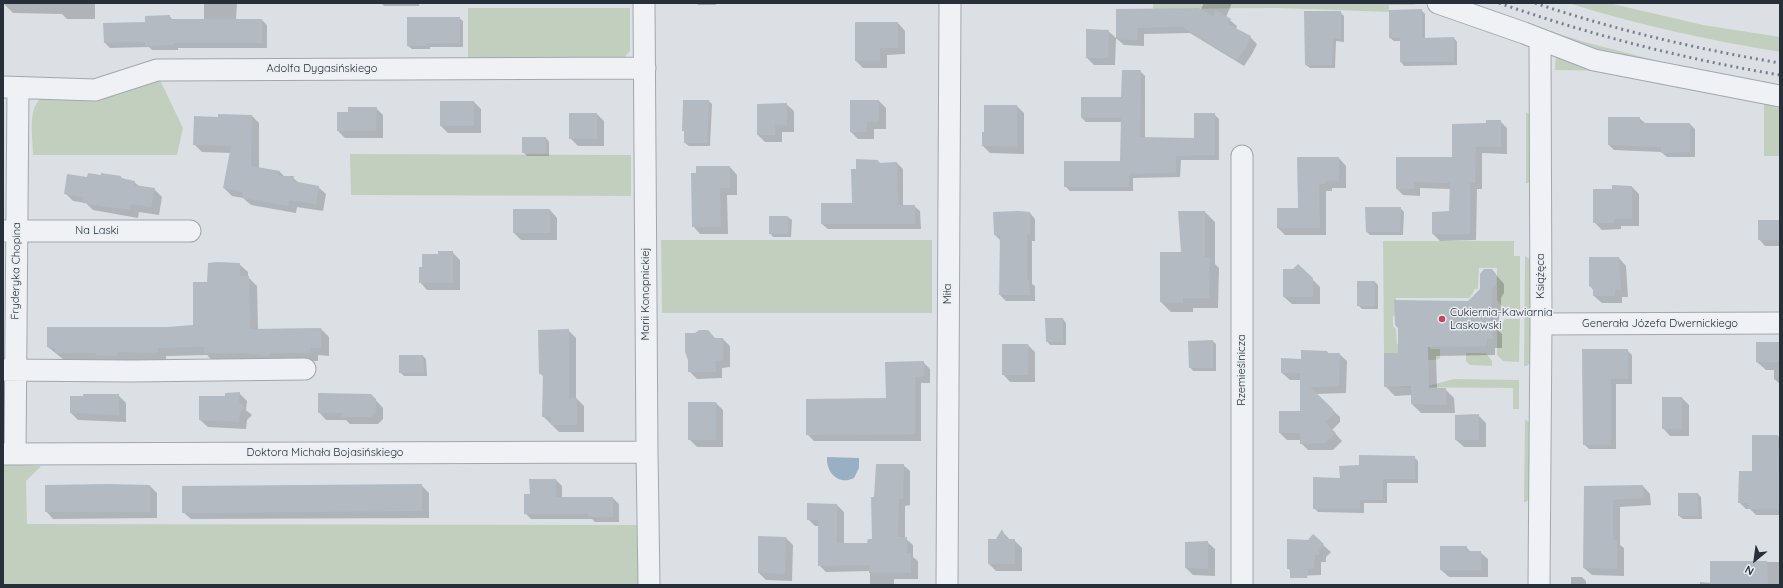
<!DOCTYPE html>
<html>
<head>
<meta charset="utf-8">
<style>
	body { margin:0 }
	#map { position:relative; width:1783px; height:588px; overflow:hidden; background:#dce0e5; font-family:Quicksand,sans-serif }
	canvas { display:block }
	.frame { position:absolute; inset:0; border:4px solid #272f3b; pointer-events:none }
	.north { position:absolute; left:1735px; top:540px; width:40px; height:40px; -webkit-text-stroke:3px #ebeff3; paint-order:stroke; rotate:209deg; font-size:11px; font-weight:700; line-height:16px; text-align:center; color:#272f3b }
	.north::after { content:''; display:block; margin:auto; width:14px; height:18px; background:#272f3b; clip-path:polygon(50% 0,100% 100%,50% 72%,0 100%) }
</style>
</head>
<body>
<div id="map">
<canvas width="1783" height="588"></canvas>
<div class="frame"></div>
<div class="north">N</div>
</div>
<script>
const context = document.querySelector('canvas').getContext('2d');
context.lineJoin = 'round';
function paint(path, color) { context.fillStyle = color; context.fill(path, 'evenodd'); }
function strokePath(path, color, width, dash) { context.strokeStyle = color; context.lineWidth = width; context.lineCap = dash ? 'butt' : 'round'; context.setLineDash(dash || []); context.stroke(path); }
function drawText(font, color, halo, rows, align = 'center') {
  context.font = font + ' Quicksand,sans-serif'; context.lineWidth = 3; context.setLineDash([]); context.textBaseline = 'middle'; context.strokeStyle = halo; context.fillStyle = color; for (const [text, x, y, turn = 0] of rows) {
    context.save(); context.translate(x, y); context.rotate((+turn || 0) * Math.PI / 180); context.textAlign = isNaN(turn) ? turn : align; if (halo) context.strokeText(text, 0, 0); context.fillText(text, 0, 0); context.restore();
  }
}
paint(new Path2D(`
	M 1153,3 L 1412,3 L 1416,5 L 1389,5 L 1389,12 L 1277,8 L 1153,9 Z
	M 1568,3 L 1609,3 L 1703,25 L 1780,37 L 1780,52 C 1708,40 1638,25 1568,3 Z
	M 468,8 L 630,8 L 630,51 L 622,60 L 468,59 Z
	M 1528,24 L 1581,41 L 1685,68 L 1634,58 L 1580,45 Z
	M 1556,54 L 1615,71 L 1555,70 Z
	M 158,76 L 183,128 L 177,155 L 33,155 C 33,138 27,110 41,98 Z
	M 1764,100 L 1780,102 L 1780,156 L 1764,156 Z
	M 1526,112 L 1532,116 L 1531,180 L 1528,183 L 1526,183 Z
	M 350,154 L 631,155 L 631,196 L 351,195 Z
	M 661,240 L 932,240 L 932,313 L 662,313 Z
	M 1383,241 L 1514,241 L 1514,256 L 1520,256 L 1520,310 L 1505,310 L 1497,300 L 1497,268 L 1479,268 L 1478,289 L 1475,289 L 1470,298 L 1396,298 L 1396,313 L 1393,317 L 1393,326 L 1396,329 L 1397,344 L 1430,343 L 1430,349 L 1440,349 L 1440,358 C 1431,364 1396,355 1384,353 Z
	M 1525,256 L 1530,259 L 1530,363 L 1527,366 L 1524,366 Z
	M 1505,319 L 1520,319 L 1519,362 L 1503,361 L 1497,355 L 1497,330 Z
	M 1466,353 L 1486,353 L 1492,361 L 1492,366 L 1470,365 L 1466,361 Z
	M 1454,379 L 1519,380 L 1519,409 L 1513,409 L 1513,388 L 1389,387 L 1428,386 Z
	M 1525,419 L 1530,423 L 1529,499 L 1526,502 L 1524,502 Z
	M 3,464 L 41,466 L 26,481 L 27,524 L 639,525 L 640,585 L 3,585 Z`), '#c3cfbe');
paint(new Path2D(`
	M 827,457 L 859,458 L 859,468 L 854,478 C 838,486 826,472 827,457 Z`), '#99afc4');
paint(new Path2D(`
	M 3,3 L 95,3 L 95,19 L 67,19 L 62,14 L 13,13 Z
	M 204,3 L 237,3 L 236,20 L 262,20 L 267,25 L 267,48 L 178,48 L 178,50 L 152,50 L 149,47 L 110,48 L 105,43 L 104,24 L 146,23 L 169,16 L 173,20 L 204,20 Z
	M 381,3 L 419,3 L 419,6 L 384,6 Z
	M 696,3 L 716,3 L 716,5 L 698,5 Z
	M 1204,3 L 1232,3 L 1226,17 L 1237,26 L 1236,29 L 1250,37 L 1257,44 L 1252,54 L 1244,66 L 1190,33 L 1144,34 L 1144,46 L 1124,45 L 1117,39 L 1117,10 L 1201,9 Z
	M 1421,10 L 1425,14 L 1425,39 L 1454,38 L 1457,42 L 1457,65 L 1404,66 L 1401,62 L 1401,41 L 1394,41 L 1390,38 Z
	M 1340,12 L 1344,16 L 1344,42 L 1336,41 L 1335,68 L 1310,68 L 1306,65 Z
	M 459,18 L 463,21 L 463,47 L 430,47 L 430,49 L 412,49 L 408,46 Z
	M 898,23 L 905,31 L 905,54 L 887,55 L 887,68 L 863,68 L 856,61 Z
	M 1108,31 L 1116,38 L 1115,65 L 1094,65 L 1087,58 Z
	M 1140,71 L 1145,76 L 1145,138 L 1195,139 L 1214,114 L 1219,119 L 1219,160 L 1181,160 L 1180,177 L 1133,178 L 1133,191 L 1070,191 L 1065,186 L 1121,162 L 1122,122 L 1086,122 L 1082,118 L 1122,98 Z
	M 709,101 L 712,104 L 710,146 L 689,146 L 685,143 Z
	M 879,101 L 886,108 L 886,129 L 874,129 L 874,139 L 858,139 L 851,132 Z
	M 474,102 L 481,109 L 481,133 L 448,133 L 441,126 Z
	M 786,104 L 794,111 L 794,132 L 782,132 L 782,142 L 765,142 L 758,135 Z
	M 1017,106 L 1024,113 L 1024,154 L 990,153 L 983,146 L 985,133 Z
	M 376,108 L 383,115 L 383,138 L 345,138 L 338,131 L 348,113 Z
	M 597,114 L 604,121 L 604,146 L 578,146 L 570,138 Z
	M 252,116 L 259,123 L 259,169 L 280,172 L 285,177 L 293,178 L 299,183 L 318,187 L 326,194 L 323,211 L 297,207 L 296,213 L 251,205 L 243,198 L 232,196 L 224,188 L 231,153 L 202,152 L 194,144 L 219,118 Z
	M 1639,118 L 1645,123 L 1690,124 L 1695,129 L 1695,157 L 1667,157 L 1661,152 L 1614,150 L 1609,145 Z
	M 1500,121 L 1507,128 L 1507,154 L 1482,153 L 1482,189 L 1477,189 L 1476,240 L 1440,241 L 1433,234 L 1433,213 L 1450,212 L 1450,189 L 1420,188 L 1420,196 L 1403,195 L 1397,189 L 1453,158 L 1487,124 Z
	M 546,138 L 549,142 L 549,156 L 527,156 L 523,152 Z
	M 1339,158 L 1346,166 L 1346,188 L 1332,188 L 1332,191 L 1326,191 L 1326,235 L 1285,235 L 1278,228 L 1299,209 Z
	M 878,161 L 881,164 L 897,163 L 903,169 L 903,206 L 914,206 L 920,211 L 921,229 L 828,229 L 822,224 L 853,204 Z
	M 730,167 L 737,175 L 737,195 L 727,195 L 728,234 L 700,234 L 693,226 L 697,174 Z
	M 121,177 L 124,180 L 134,182 L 139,186 L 154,189 L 162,197 L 159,215 L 139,212 L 138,218 L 93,210 L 86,203 L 73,201 L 65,193 L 88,178 Z
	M 1632,187 L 1639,194 L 1639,226 L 1621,226 L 1621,229 L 1602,230 L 1594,222 L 1614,190 Z
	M 1400,208 L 1404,212 L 1403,235 L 1370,235 L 1366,231 Z
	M 514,210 L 550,210 L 557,218 L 557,240 L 521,240 L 514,233 Z
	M 1205,212 L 1215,222 L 1215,264 L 1219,268 L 1218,308 L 1193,308 L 1193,312 L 1171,312 L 1161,302 L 1182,253 Z
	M 1030,213 L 1035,219 L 1035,241 L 1032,241 L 1032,284 L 1035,286 L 1035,301 L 1006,301 L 1000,295 L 1000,240 L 995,235 Z
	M 770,217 L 788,217 L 792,220 L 791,237 L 773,237 L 770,233 Z
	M 1780,221 L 1780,246 L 1765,246 L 1759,239 Z
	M 452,252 L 460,260 L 460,290 L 427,290 L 420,282 L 424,268 L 438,255 Z
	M 1619,258 L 1626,266 L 1628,297 L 1622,297 L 1622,303 L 1602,303 L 1594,296 L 1594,291 L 1590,286 Z
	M 239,264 L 248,272 L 248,277 L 257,286 L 258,330 L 321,329 L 329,337 L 329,356 L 318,355 L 318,361 L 213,361 L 207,355 L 166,356 L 166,360 L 125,360 L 125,363 L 64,360 L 48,347 L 167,328 L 194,326 L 208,283 Z
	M 1298,265 L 1320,287 L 1320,304 L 1292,304 L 1284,297 L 1294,270 Z
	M 1492,270 L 1504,284 L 1504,293 L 1501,298 L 1501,313 L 1499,316 L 1499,331 L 1502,334 L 1502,348 L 1495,348 L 1495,355 L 1436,356 L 1437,389 L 1445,389 L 1454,398 L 1455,413 L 1421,413 L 1412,404 L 1412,395 L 1395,396 L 1385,386 L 1399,354 L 1468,302 L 1481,289 Z
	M 1375,282 L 1378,285 L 1378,309 L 1362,309 L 1358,305 Z
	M 1063,319 L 1066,323 L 1066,345 L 1050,345 L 1047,341 Z
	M 568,330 L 576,338 L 576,398 L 584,406 L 584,432 L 559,432 L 543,416 L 544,377 L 540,373 Z
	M 715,339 L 723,339 L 730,346 L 730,367 L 722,368 L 722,378 L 697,379 L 689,371 Z
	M 1213,341 L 1216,344 L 1216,371 L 1193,371 L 1190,367 Z
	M 1780,343 L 1780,384 L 1774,379 L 1774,370 L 1766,370 L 1757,362 Z
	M 1028,345 L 1035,352 L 1035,382 L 1010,382 L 1003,374 Z
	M 1583,350 L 1627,350 L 1632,355 L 1632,384 L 1616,384 L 1616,449 L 1589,449 L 1584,444 Z
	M 1327,352 L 1329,354 L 1339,354 L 1347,361 L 1346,393 L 1316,394 L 1340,417 L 1340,422 L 1332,430 L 1342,441 L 1333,450 L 1308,450 L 1301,443 L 1301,440 L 1287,440 L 1280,433 L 1301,412 L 1301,380 L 1290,380 L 1282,373 L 1302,360 Z
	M 423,356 L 426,359 L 427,376 L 404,376 L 400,372 Z
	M 923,362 L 930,369 L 930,383 L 921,383 L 921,441 L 814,441 L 807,434 L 887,399 Z
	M 239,393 L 247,401 L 246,410 L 252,415 L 247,420 L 246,429 L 208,427 L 200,420 L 226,397 Z
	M 118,395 L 126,403 L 126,422 L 78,420 L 71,413 Z
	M 371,395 L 383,408 L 383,419 L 378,424 L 350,424 L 346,420 L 326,420 L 319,412 Z
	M 1682,398 L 1689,405 L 1689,436 L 1670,436 L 1663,428 Z
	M 716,403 L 723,410 L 723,447 L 697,447 L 689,439 Z
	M 1478,415 L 1486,423 L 1486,447 L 1464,447 L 1456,440 Z
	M 1778,436 L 1780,438 L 1780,515 L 1756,515 L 1750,509 L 1746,509 L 1739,502 L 1752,472 Z
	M 1414,457 L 1418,461 L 1418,483 L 1387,483 L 1387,503 L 1364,503 L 1364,513 L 1318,512 L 1314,508 L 1341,479 L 1360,466 Z
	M 903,465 L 910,471 L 910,505 L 905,506 L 905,538 L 913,545 L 913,557 L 918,561 L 918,579 L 894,579 L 894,585 L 870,585 L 870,571 L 826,572 L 819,565 L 819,526 L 815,526 L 808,519 L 837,505 L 844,512 L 844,544 L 868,544 L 873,540 L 875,498 Z
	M 556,480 L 562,486 L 562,498 L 613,498 L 619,504 L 619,522 L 595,522 L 592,519 L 531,519 L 525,513 L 531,495 Z
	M 421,485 L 429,493 L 429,518 L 191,519 L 183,512 Z
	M 150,486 L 157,493 L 157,518 L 53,519 L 46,511 Z
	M 1643,486 L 1650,494 L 1651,505 L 1620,507 L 1620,545 L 1624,548 L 1624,576 L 1592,575 L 1584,568 L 1585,487 Z
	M 1698,494 L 1701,497 L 1702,519 L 1683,519 L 1679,516 Z
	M 1002,531 L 1010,540 L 1014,540 L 1022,548 L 1022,571 L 996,571 L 989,564 L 996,540 Z
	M 1313,536 L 1331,552 L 1326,557 L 1326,562 L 1321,562 L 1321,575 L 1295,576 L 1288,568 Z
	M 786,538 L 793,545 L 792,581 L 766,580 L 759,573 Z
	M 1207,542 L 1215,549 L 1215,576 L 1193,575 L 1186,568 Z
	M 1466,547 L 1471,552 L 1480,552 L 1488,559 L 1488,577 L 1449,577 L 1441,570 Z
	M 1711,562 L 1780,562 L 1780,585 L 1700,585 L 1700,582 L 1711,583 Z
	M 1571,577 L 1582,577 L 1586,581 L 1586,585 L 1571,585 Z
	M 712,584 L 750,584 L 751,585 L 712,585 Z`), '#0003');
paint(new Path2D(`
	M 1199,8 L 1213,16 L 1216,10 L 1231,19 L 1228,24 L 1251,36 L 1246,48 L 1237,60 L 1182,27 L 1138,28 L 1137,40 L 1116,39 L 1116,9 Z
	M 1422,9 L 1422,38 L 1454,37 L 1454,62 L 1400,62 L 1400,38 L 1389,38 L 1389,10 Z
	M 1304,11 L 1341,11 L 1341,39 L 1333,38 L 1332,65 L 1305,65 Z
	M 170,15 L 170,19 L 262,19 L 262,43 L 173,43 L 173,45 L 145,46 L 145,42 L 104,43 L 103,23 L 145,22 L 145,16 Z
	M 407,17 L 460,17 L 460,43 L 427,44 L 427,46 L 407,46 Z
	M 855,22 L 898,22 L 898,48 L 880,48 L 880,61 L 855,61 Z
	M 1086,29 L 1109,30 L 1108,58 L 1086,58 Z
	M 1122,70 L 1141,70 L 1140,137 L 1194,138 L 1194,113 L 1215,113 L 1215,155 L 1176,156 L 1176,173 L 1129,174 L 1129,187 L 1064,187 L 1064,161 L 1120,161 L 1121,118 L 1081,118 L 1081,97 L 1121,97 Z
	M 683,100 L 709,100 L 707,143 L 684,143 L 684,131 L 682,131 Z
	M 850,100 L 879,100 L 879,122 L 867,122 L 867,132 L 850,132 Z
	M 440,101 L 474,101 L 474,126 L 440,126 Z
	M 787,103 L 787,125 L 775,125 L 775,135 L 757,135 L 757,104 Z
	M 984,105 L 1017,105 L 1017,147 L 982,146 L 982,132 L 984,132 Z
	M 348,107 L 377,107 L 376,131 L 337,131 L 337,112 L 348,112 Z
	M 569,113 L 597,113 L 597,139 L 569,139 Z
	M 218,114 L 252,115 L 251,166 L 280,171 L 279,176 L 294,176 L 293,181 L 319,186 L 316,204 L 289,200 L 288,206 L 259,201 L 242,198 L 243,192 L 223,188 L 231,146 L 193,145 L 194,116 L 218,117 Z
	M 1608,117 L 1640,117 L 1640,123 L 1690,123 L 1690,152 L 1661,153 L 1661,147 L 1608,145 Z
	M 1486,120 L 1501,120 L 1501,147 L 1476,147 L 1475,183 L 1470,183 L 1470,234 L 1432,234 L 1432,212 L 1449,211 L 1450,183 L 1414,182 L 1414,189 L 1396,189 L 1396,157 L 1452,157 L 1452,124 L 1486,123 Z
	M 522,137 L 546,137 L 546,153 L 522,153 Z
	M 1297,157 L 1339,157 L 1339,181 L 1325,181 L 1325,184 L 1319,184 L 1320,228 L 1277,228 L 1277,208 L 1298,208 Z
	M 856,159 L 878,160 L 878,163 L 897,162 L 898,205 L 915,205 L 915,224 L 821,224 L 821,203 L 852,203 L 851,169 L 856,169 Z
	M 696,166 L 730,166 L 730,188 L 720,188 L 721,227 L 692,227 L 691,173 L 696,173 Z
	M 88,173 L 101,175 L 101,173 L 121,176 L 121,178 L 135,181 L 134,185 L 155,188 L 151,207 L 131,204 L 130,210 L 108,207 L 83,203 L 84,197 L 64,194 L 67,174 L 87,177 Z
	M 1612,185 L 1632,186 L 1632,219 L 1614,219 L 1614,223 L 1593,223 L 1593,189 L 1612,189 Z
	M 1365,207 L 1401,207 L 1400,232 L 1366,232 Z
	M 513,209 L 550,209 L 550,233 L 513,233 Z
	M 1018,211 L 1030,212 L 1030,235 L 1027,235 L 1027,279 L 1029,280 L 1030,295 L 999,295 L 1000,235 L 994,235 L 993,212 Z
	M 1178,211 L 1205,211 L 1205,257 L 1210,257 L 1209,298 L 1183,298 L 1183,303 L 1160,302 L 1160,252 L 1181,252 Z
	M 769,216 L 788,216 L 788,234 L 769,234 Z
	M 1758,220 L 1780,220 L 1780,240 L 1758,240 Z
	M 438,251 L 453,251 L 453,283 L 419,283 L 419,267 L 422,267 L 422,254 L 438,254 Z
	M 1589,257 L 1619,257 L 1621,290 L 1615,290 L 1615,296 L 1593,296 L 1593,287 L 1589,286 Z
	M 217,262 L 240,263 L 240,276 L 249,276 L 250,329 L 321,328 L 321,348 L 310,348 L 310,353 L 270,353 L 269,356 L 245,353 L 204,353 L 204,347 L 158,348 L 158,353 L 117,352 L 117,356 L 96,355 L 96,353 L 55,353 L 55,348 L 47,347 L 47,327 L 167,327 L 193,325 L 193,282 L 207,282 L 208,263 Z
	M 1298,264 L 1313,278 L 1313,297 L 1283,297 L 1283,269 L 1293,269 Z
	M 1484,269 L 1492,269 L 1496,274 L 1496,284 L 1492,289 L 1492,303 L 1490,307 L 1490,321 L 1493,324 L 1493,339 L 1487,339 L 1487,346 L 1428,347 L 1429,388 L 1446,388 L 1446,405 L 1411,404 L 1411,386 L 1384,387 L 1384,353 L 1398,353 L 1398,328 L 1395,325 L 1394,300 L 1468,301 L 1480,289 L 1480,274 Z
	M 1357,281 L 1375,281 L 1375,306 L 1357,306 Z
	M 1045,318 L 1063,318 L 1063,342 L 1046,342 Z
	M 569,329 L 569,398 L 577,398 L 577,425 L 551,425 L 550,417 L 542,417 L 543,374 L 539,374 L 538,330 Z
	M 699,330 L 708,330 L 715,338 L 723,338 L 723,360 L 715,361 L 716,372 L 688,372 L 688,360 L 685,352 L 685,333 L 695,333 Z
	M 1213,340 L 1213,368 L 1189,368 L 1188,341 Z
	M 1756,342 L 1780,342 L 1780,362 L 1756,362 Z
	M 1002,344 L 1028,344 L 1028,375 L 1002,375 Z
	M 1582,349 L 1628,349 L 1628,379 L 1611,379 L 1611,445 L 1583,445 Z
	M 1301,350 L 1327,351 L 1328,353 L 1340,353 L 1339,386 L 1310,387 L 1333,409 L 1333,415 L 1325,422 L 1336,433 L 1325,443 L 1300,444 L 1300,433 L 1279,433 L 1279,411 L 1300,411 L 1300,373 L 1281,373 L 1281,358 L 1301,359 Z
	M 399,355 L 423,355 L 424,373 L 399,373 Z
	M 924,361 L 924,376 L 915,377 L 915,434 L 806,435 L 806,399 L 886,398 L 885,362 Z
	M 240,392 L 239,402 L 245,407 L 240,412 L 239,422 L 199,420 L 199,396 L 225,396 L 225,393 Z
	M 318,393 L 371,394 L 376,399 L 376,412 L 370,417 L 342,417 L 342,413 L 318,413 Z
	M 83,394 L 119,394 L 119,415 L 70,413 L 70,396 L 83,396 Z
	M 1662,397 L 1682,397 L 1682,429 L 1662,429 Z
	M 688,402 L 716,402 L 716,440 L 688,440 Z
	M 1479,414 L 1479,440 L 1455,440 L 1455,415 Z
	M 1752,435 L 1778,435 L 1780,509 L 1748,509 L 1748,503 L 1738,503 L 1739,471 L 1752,471 Z
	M 1359,455 L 1415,456 L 1415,479 L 1383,479 L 1383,500 L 1360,500 L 1360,509 L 1313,509 L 1313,477 L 1340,478 L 1339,466 L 1359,465 Z
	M 876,464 L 904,464 L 903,499 L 899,499 L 898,537 L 907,537 L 907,553 L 911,553 L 911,573 L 869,573 L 869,565 L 818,566 L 818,520 L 807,520 L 807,503 L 837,504 L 837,543 L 867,543 L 868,539 L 872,539 L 871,497 L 874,497 Z
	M 529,479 L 556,479 L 556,497 L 613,497 L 613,517 L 588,517 L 588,514 L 524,514 L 524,494 L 530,494 Z
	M 108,484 L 150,485 L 150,512 L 45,512 L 45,485 Z
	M 422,484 L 422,511 L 182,513 L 182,486 Z
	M 1643,485 L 1644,498 L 1613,500 L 1613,540 L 1617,540 L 1617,569 L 1583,568 L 1584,486 Z
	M 1678,493 L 1698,493 L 1698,516 L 1678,516 Z
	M 1002,529 L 1006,539 L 1015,539 L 1015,564 L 988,564 L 988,539 L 996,539 Z
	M 1313,534 L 1324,544 L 1319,550 L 1319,555 L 1315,555 L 1314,569 L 1308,569 L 1307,578 L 1290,578 L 1290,569 L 1287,569 L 1287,539 L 1308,540 Z
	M 758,536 L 786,537 L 785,574 L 758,573 Z
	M 1208,541 L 1208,569 L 1185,568 L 1185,542 Z
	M 1440,546 L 1467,546 L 1467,551 L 1481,551 L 1481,570 L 1440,570 Z
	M 1710,561 L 1767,561 L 1768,585 L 1710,585 Z`), '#b4bac2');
const minor = new Path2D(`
	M 644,3 L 647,452 L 649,585
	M 1438,3 L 1524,33 L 1594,60 L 1780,96
	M 3,87 L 95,90 L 157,70 L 645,68
	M 3,231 L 190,231
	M 1541,324 L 1780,323
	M 3,370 L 131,371 L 305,369
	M 3,454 L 647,452
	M 15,454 L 18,88
	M 947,585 L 950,3
	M 1242,585 L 1242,156
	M 1539,585 L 1541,324 L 1540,39`);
strokePath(minor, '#a2a7af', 23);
strokePath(minor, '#eff1f4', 21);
strokePath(new Path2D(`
	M 1499,3 C 1591,35 1684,59 1780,75
	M 1535,3 C 1615,30 1697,49 1780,63`), '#77808e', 3, [2, 4]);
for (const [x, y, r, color] of [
	[1442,319,4,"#c5475f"]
]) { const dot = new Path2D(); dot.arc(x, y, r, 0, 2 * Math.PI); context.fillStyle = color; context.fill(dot); strokePath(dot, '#ebeff3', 1.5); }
drawText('11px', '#272f3b', '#ebeff3', [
	["Adolfa Dygasińskiego",322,69],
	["Na Laski",97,231],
	["Fryderyka Chopina",16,271,-89],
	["Książęca",1541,276,-90],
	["Marii Konopnickiej",646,294,-90],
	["Miła",948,294,-90],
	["Generała Józefa Dwernickiego",1660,324],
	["Rzemieślnicza",1242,370,-90],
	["Doktora Michała Bojasińskiego",325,453]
]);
drawText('11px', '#272f3b', '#ebeff3', [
	["Cukiernia-Kawiarnia",1450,313],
	["Laskowski",1450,326]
], 'left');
</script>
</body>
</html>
